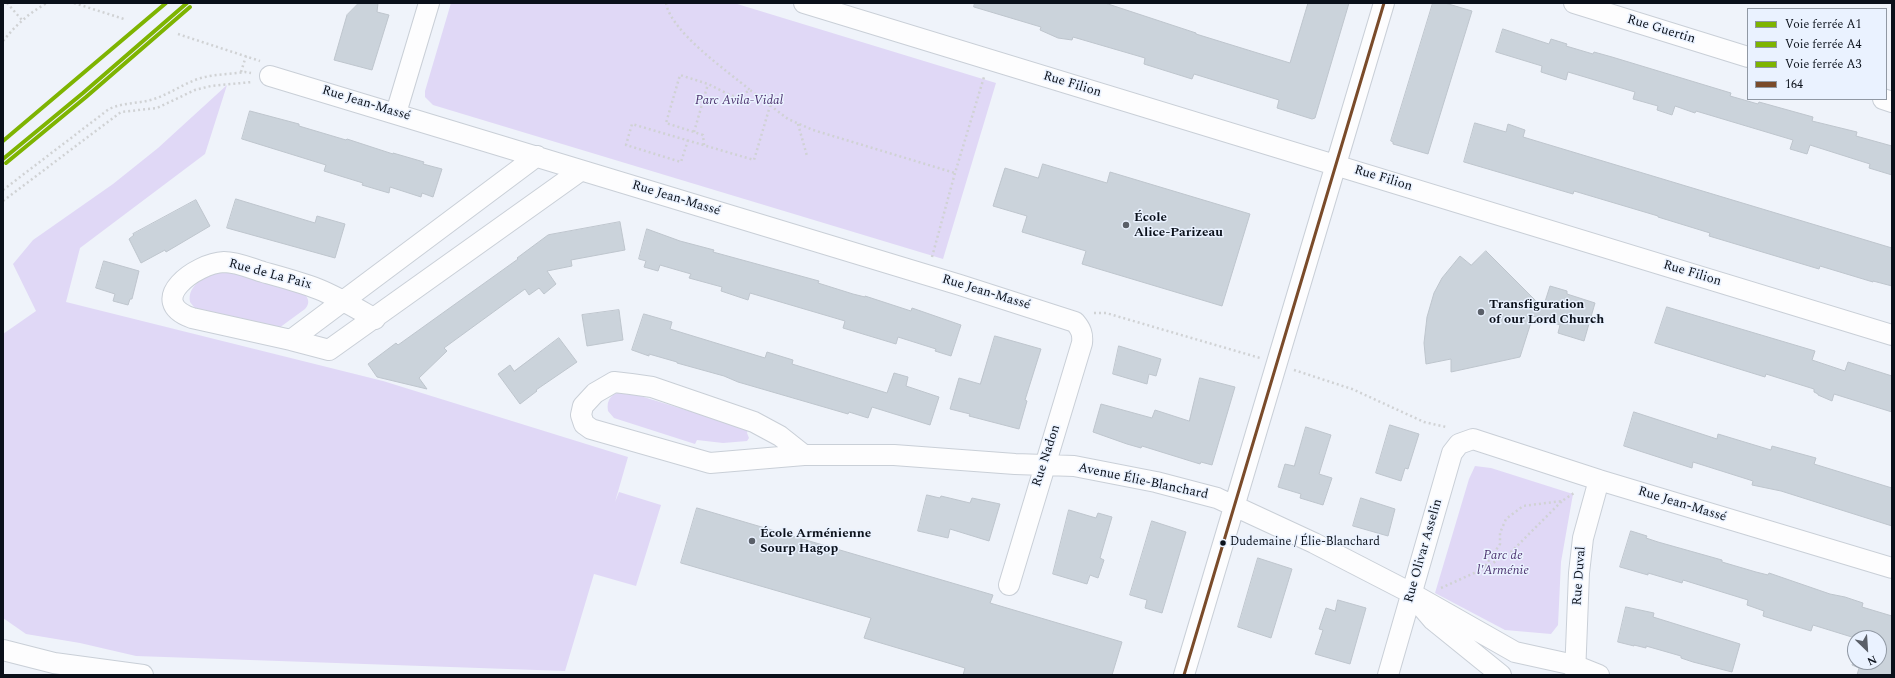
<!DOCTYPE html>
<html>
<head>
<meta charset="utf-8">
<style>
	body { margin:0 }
	#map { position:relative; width:1895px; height:678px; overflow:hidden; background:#eff3fa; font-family:Spectral,serif }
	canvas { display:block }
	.frame { position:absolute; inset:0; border:4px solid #0a101a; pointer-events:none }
	.legend { position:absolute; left:1747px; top:8px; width:140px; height:92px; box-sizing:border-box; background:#eaf2ff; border:1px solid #9098a3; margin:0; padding:5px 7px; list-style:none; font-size:12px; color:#0a101a }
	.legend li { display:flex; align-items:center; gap:8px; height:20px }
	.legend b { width:20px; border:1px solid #9098a3 }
	.north { position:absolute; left:1847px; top:630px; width:40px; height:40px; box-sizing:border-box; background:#eaf2ff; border:1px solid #9098a3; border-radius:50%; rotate:155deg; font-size:11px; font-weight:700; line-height:16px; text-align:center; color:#0a101a }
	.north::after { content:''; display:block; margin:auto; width:14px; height:18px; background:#5a5f68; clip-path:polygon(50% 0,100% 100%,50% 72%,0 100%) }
</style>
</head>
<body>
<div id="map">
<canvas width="1895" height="678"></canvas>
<div class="frame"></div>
<ul class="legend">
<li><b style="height:5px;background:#7eb401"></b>Voie ferrée A1</li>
<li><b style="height:5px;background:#7eb401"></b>Voie ferrée A4</li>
<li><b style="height:5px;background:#7eb401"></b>Voie ferrée A3</li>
<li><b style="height:5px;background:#7a4b2a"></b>164</li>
</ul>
<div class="north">N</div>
</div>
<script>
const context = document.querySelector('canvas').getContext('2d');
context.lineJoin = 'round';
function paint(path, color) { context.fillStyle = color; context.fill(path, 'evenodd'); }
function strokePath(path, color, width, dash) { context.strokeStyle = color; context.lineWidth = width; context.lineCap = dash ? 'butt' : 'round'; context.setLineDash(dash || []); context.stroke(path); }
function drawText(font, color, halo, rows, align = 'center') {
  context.font = font + ' Spectral,serif'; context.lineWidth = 3; context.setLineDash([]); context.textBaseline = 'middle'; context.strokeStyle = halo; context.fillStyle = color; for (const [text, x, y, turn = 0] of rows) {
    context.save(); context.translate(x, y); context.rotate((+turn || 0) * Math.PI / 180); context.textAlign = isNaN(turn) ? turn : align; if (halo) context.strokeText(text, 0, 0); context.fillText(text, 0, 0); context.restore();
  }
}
paint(new Path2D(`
	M 451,3 L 734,3 L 996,83 L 943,259 L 433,105 L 425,97 L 425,91 Z
	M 227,85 L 205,154 L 80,248 L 66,302 L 383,381 L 628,457 L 615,502 L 619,492 L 661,505 L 636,586 L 594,574 L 565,671 L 136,656 L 80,643 L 26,634 L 3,618 L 3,334 L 36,311 L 13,264 L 33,240 L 113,184 L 158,148 Z
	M 219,272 L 234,273 L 304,294 C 309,298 310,304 305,309 L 279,328 L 197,311 L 190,302 C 187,285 205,277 219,272 Z
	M 624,391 L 748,429 L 747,433 L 749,438 L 747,441 L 723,443 L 697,440 L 695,444 L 614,418 L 608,411 C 606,399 612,393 624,391 Z
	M 1475,466 L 1491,468 L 1573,494 L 1561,562 L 1558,625 L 1551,634 L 1505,630 L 1435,593 L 1469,479 Z`), '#e0d8f6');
const building = new Path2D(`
	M 359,3 L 378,3 L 377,12 L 389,15 L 372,70 L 334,60 L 347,15 Z
	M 975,3 L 1105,3 L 1196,33 L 1196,34 L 1290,63 L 1308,3 L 1349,3 L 1315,118 L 1312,119 L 1277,108 L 1279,100 L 1194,74 L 1192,79 L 1144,64 L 1145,58 L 1073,37 L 1072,40 L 1058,38 L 1040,30 L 1041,27 L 974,7 Z
	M 1433,3 L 1445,3 L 1472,11 L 1428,154 L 1393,144 L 1393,142 L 1391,141 Z
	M 1503,29 L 1549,44 L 1551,39 L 1567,44 L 1566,46 L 1593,54 L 1594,52 L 1612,57 L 1731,93 L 1730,96 L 1758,104 L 1759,102 L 1813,117 L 1812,121 L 1857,132 L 1856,136 L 1892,146 L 1892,175 L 1869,168 L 1870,164 L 1810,145 L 1807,154 L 1790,149 L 1793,140 L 1696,111 L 1695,113 L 1675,106 L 1672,115 L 1657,110 L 1658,106 L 1633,99 L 1635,92 L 1568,72 L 1566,80 L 1541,72 L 1542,66 L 1496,52 Z
	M 250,111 L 299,124 L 299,126 L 346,140 L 347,139 L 393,154 L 393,153 L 424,162 L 423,164 L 442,169 L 433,197 L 422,193 L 421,197 L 390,187 L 389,193 L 362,185 L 363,183 L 324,171 L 326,165 L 242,139 Z
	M 1475,123 L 1506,132 L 1508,124 L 1525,130 L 1523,137 L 1892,248 L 1892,286 L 1873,281 L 1873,282 L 1820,266 L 1819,269 L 1709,236 L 1710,233 L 1658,217 L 1658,216 L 1574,191 L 1573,194 L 1464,162 Z
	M 1043,164 L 1107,183 L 1110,172 L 1250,214 L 1222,306 L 1082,264 L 1086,251 L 1022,232 L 1027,216 L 993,206 L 1005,168 L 1038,178 Z
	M 236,199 L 315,223 L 317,216 L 345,224 L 335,258 L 227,228 Z
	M 196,200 L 210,226 L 166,252 L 165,250 L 141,263 L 129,239 L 134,235 L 133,234 Z
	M 620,222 L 625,250 L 571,260 L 572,266 L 547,271 L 556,284 L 544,294 L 539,288 L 529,295 L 525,289 L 444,348 L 447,351 L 419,378 L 427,389 L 377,377 L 368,364 L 396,343 L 398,345 L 518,259 L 517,258 L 548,235 Z
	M 647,229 L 680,241 L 714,250 L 713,252 L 819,281 L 818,283 L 853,294 L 865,297 L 865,296 L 911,311 L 912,308 L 961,325 L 951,356 L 935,351 L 936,349 L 898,337 L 896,344 L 843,328 L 845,321 L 750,293 L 748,300 L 721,291 L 722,287 L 689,278 L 691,274 L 660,265 L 658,271 L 644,267 L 646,261 L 639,259 Z
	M 1486,251 L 1543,308 L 1550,286 L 1567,291 L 1567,294 L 1595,303 L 1584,341 L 1558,333 L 1560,325 L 1533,316 L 1520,357 L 1451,372 L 1451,359 L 1426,364 L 1424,343 L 1427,317 L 1434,293 L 1442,278 L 1460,256 L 1471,265 Z
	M 104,261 L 139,271 L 132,299 L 130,299 L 128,305 L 113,301 L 115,294 L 96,288 Z
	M 1667,307 L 1815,351 L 1812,360 L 1845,371 L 1848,362 L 1892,376 L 1892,412 L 1834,394 L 1832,401 L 1818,395 L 1818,394 L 1814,392 L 1814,389 L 1766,374 L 1765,377 L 1655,343 Z
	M 619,310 L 623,340 L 587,346 L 582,315 Z
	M 644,314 L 672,322 L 670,329 L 765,358 L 767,352 L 793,360 L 792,364 L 887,393 L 894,373 L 908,377 L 906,386 L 939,397 L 930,425 L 872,407 L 868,418 L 849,412 L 848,414 L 738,382 L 724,376 L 677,363 L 677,362 L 649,354 L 649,356 L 632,350 Z
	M 995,336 L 1041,349 L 1025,400 L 1027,401 L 1019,429 L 969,416 L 970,414 L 950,409 L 959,378 L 980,384 Z
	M 559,338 L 577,362 L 536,390 L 537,391 L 520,404 L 498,374 L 510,365 L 514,371 Z
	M 1119,346 L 1161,359 L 1156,376 L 1149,374 L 1147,384 L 1113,374 Z
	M 1200,378 L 1235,387 L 1212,465 L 1201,462 L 1200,464 L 1142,446 L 1141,448 L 1127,444 L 1093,432 L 1101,404 L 1152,418 L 1155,410 L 1189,421 Z
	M 1634,412 L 1717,439 L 1718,434 L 1771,450 L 1772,446 L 1816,458 L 1814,464 L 1892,488 L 1892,526 L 1781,491 L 1752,485 L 1753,481 L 1750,480 L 1693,462 L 1692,468 L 1624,446 Z
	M 1390,425 L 1419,434 L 1408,469 L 1405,468 L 1401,481 L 1376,473 Z
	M 1306,427 L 1331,435 L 1319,474 L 1332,478 L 1323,505 L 1300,498 L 1301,494 L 1278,487 L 1285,464 L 1294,466 Z
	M 927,495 L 940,498 L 941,496 L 970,503 L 972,498 L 1000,504 L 989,541 L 950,529 L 948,538 L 918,531 Z
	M 1361,498 L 1395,509 L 1388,536 L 1353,526 Z
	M 697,508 L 993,595 L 990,603 L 1122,642 L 1112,675 L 963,675 L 965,668 L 864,638 L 871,618 L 681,563 Z
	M 1069,510 L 1096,518 L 1098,513 L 1112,517 L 1100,558 L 1104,560 L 1098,578 L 1090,575 L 1087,584 L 1053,574 Z
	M 1152,521 L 1186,532 L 1162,613 L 1145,608 L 1147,600 L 1130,595 Z
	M 1631,531 L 1647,536 L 1646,538 L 1658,542 L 1722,560 L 1722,562 L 1756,572 L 1768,575 L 1769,573 L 1830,594 L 1845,597 L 1863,603 L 1862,607 L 1892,616 L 1892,675 L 1857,675 L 1859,668 L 1852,665 L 1855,656 L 1855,662 L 1879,662 L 1879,638 L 1855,638 L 1813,625 L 1811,631 L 1763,616 L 1764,611 L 1747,605 L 1748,600 L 1683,580 L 1682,583 L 1648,573 L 1648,575 L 1620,567 Z
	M 1258,558 L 1292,569 L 1271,638 L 1238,627 Z
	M 1338,600 L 1366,608 L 1350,664 L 1315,654 L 1323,630 L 1319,629 L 1326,608 L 1335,611 Z
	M 1626,607 L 1654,613 L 1653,617 L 1740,644 L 1732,672 L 1693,662 L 1681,658 L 1681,656 L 1646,646 L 1646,648 L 1634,645 L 1634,646 L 1618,642 Z`);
paint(building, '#cbd3db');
strokePath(building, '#bec5cd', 1);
const minor = new Path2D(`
	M 804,3 L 1892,335
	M 1574,3 L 1748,57
	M 270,76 L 960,285 L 1075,322 C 1081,329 1083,334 1082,343 L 1009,585
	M 1883,99 L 1892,102
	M 396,113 L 429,3
	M 375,319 C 356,308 338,297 318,289 C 300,282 281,277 263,272 C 250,268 237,262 224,262 C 196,263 144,301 192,318 L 291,340 L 329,350 L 580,171
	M 291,340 L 537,156
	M 804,455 L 780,436 L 754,422 L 652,387 L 631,384 L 614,382 L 595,393 L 583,406 L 581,415 L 584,424 L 591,429 L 710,463 L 804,455 L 894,455 L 1015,464 L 1074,466 L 1156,482 L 1217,498 L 1314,543 L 1411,593 L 1515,652 L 1574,665 L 1599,675
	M 1421,606 L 1433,620 L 1501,675
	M 3,650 L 54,663 L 143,675
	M 1184,675 L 1384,3
	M 1388,675 L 1452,453 L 1459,444 L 1473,439 L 1599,480 L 1892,568
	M 1575,675 L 1579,573 L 1583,538 L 1599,480`);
strokePath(minor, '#c9cfd7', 22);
strokePath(new Path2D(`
	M 7,3 L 22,20
	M 74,3 L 124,19
	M 666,3 C 671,32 726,70 750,90
	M 178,34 L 260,61
	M 3,41 C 16,25 29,13 47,3
	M 241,72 L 246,56
	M 798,124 L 807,156
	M 694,132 L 708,84
	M 688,140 L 681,162 L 626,145 L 632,124 L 754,160 L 770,106
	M 704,145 L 703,135 L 666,123 L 680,75 L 708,84 L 732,96 L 742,95 L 750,90 L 788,119 L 813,130 L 955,173
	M 3,190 L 109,109 C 124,102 139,104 154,99 C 172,93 187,81 205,77 C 218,74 232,74 245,72 L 251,73
	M 3,201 L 121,112 L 157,108 L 195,90 L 211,86 L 252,82
	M 932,257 L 955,173 L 984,77
	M 1094,313 L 1106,313 L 1260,358
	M 1294,370 L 1352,389 L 1424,422 L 1446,427
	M 1485,568 L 1512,551 L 1562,501
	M 1441,588 L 1483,569 L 1500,544 L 1500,533 L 1506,519 L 1523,506 L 1562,501 L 1574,493`), '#d0d2d4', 2.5, [2, 3]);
strokePath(minor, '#fdfdfe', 20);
strokePath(new Path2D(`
	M 1184,675 L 1384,3`), '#7a4b2a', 3);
strokePath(new Path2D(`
	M 3,141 L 166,3`), '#7eb401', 4);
strokePath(new Path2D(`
	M 3,159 L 83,93 L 187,3`), '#7eb401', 4);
strokePath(new Path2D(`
	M 6,163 L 86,97 L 190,7`), '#7eb401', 4);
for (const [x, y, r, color] of [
	[1126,225,4,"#5a5f68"],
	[1481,312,4,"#5a5f68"],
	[752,541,4,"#5a5f68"],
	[1223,543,3.5,"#0a101a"]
]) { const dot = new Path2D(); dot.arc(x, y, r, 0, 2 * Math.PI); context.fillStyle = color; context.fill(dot); strokePath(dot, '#eaf2ff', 1.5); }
drawText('12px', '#0a101a', '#eaf2ff', [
	["Dudemaine / Élie-Blanchard",1230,543]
], 'left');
drawText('13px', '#0a101a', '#eaf2ff', [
	["Rue Guertin",1661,30,17],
	["Rue Filion",1072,85,17],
	["Rue Jean-Massé",366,104,17],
	["Rue Filion",1383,179,17],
	["Rue Jean-Massé",676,199,17],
	["Rue Filion",1692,274,17],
	["Rue de La Paix",270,275,15],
	["Rue Jean-Massé",986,293,17],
	["Rue Nadon",1047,456,-72],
	["Avenue Élie-Blanchard",1143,482,12],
	["Rue Jean-Massé",1682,505,17],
	["Rue Olivar Asselin",1424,551,-74],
	["Rue Duval",1580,576,-86]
]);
drawText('italic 13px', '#4e3571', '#eaf2ff', [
	["Parc Avila-Vidal",739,101],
	["Parc de",1503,556],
	["l'Arménie",1503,571]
]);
drawText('bold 13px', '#0a101a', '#eaf2ff', [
	["École",1134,218],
	["Alice-Parizeau",1134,233],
	["Transfiguration",1489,305],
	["of our Lord Church",1489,320],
	["École Arménienne",760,534],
	["Sourp Hagop",760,549]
], 'left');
</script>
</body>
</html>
